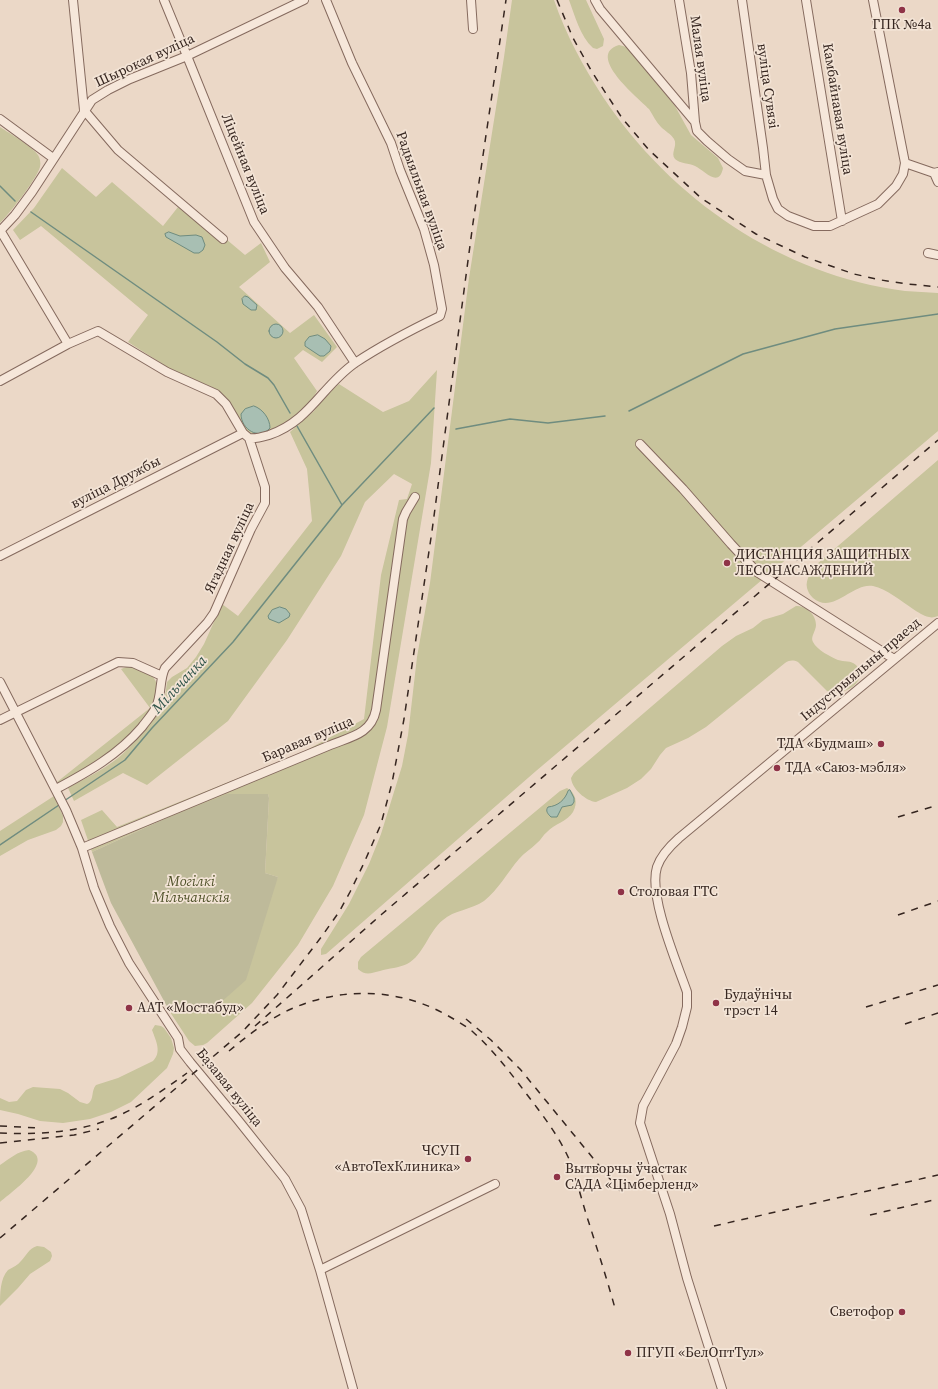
<!DOCTYPE html>
<html>
<head>
<meta charset="utf-8">
<style>
	body { margin:0 }
	canvas { display:block; background:#ebd8c7 }
</style>
</head>
<body>
<canvas width="938" height="1389"></canvas>
<script>
const context = document.querySelector('canvas').getContext('2d');
context.lineJoin = 'round';
function paint(path, color) { context.fillStyle = color; context.fill(path, 'evenodd'); }
function strokePath(path, color, width, dash) { context.strokeStyle = color; context.lineWidth = width; context.lineCap = dash ? 'butt' : 'round'; context.setLineDash(dash || []); context.stroke(path); }
function drawText(font, color, halo, rows, align = 'center') {
  context.font = font + ' "Source Serif 4",serif'; context.lineWidth = 3.5; context.setLineDash([]); context.textBaseline = 'middle'; context.strokeStyle = halo; context.fillStyle = color; for (const [text, x, y, turn = 0] of rows) {
    context.save(); context.translate(x, y); context.rotate((+turn || 0) * Math.PI / 180); context.textAlign = isNaN(turn) ? turn : align; if (halo) context.strokeText(text, 0, 0); context.fillText(text, 0, 0); context.restore();
  }
}
paint(new Path2D(`
	M 512,0 L 554,0 C 566,35 583,66 603,97 C 671,199 781,275 905,291 C 916,292 927,292 938,293 L 938,431 L 536,771 L 326,954 L 321,955 L 321,949 L 349,904 L 369,864 L 381,834 L 402,766 L 408,735 L 417,657 L 430,583 L 469,278 L 504,57 Z
	M 569,0 L 586,0 L 604,39 L 603,46 L 597,49 L 593,48 C 580,36 575,16 569,0 Z
	M 619,45 L 623,46 L 628,48 L 675,106 L 691,135 L 718,158 L 723,168 C 719,189 704,170 695,166 C 689,163 680,164 675,159 C 670,153 678,146 674,139 C 671,134 665,131 661,127 C 656,122 653,115 649,109 C 638,98 585,55 619,45 Z
	M 0,127 C 9,133 33,147 38,155 C 40,158 41,163 40,167 C 36,180 10,213 0,223 Z
	M 62,168 L 96,197 L 112,182 L 163,226 L 178,207 L 222,243 L 226,239 L 245,255 L 261,243 L 270,262 L 239,287 L 290,333 L 314,315 L 337,347 L 322,362 L 303,350 L 294,358 L 317,391 L 310,403 L 292,421 L 268,432 L 256,435 L 252,434 L 245,430 L 230,403 L 219,392 L 212,387 L 172,370 L 128,342 L 148,315 L 41,226 L 20,240 L 13,230 L 34,208 Z
	M 437,370 L 431,463 L 387,727 L 364,815 L 333,886 L 298,945 L 252,1003 L 207,1043 L 203,1045 L 195,1046 L 189,1041 L 170,1012 L 209,1013 L 278,877 L 265,873 L 269,798 L 268,794 L 162,820 L 92,852 L 81,820 L 102,810 L 117,827 L 303,752 L 364,719 L 381,575 L 399,500 L 407,499 L 412,484 L 394,474 L 365,502 L 341,556 L 287,640 L 228,721 L 147,785 L 123,773 L 74,801 L 68,788 C 84,779 103,770 118,758 C 135,744 147,726 160,709 L 165,697 L 167,682 L 172,677 L 187,668 L 196,657 L 204,644 L 222,604 L 238,616 L 312,521 L 307,469 L 290,432 L 314,411 L 327,394 L 339,384 L 383,412 L 409,401 Z
	M 938,460 L 938,616 C 935,617 932,618 929,617 C 923,616 918,612 913,609 C 901,601 887,589 873,586 C 853,582 833,615 813,598 C 810,595 808,592 807,588 C 805,579 812,571 817,564 Z
	M 796,606 C 806,606 816,614 816,625 C 816,631 810,637 813,642 C 817,650 831,657 838,660 C 844,662 851,660 856,665 C 871,681 842,698 827,691 L 798,662 C 793,660 790,660 785,663 L 706,727 L 688,738 L 666,748 L 660,755 L 651,769 L 641,779 L 627,788 L 596,802 C 586,801 572,789 571,778 L 574,773 L 722,646 L 736,636 L 753,628 L 763,620 L 783,614 Z
	M 129,666 C 139,666 153,673 156,682 C 165,706 123,744 105,757 C 91,767 75,775 60,783 L 57,782 L 150,708 L 121,669 Z
	M 567,788 C 576,793 578,803 573,812 C 568,821 554,824 547,832 C 543,835 541,840 537,843 C 531,849 524,853 519,859 C 507,873 498,890 484,901 C 471,910 454,910 443,920 C 428,932 424,955 407,964 C 399,968 389,968 380,971 C 372,973 365,976 358,969 L 358,962 L 361,957 L 560,791 Z
	M 54,796 L 63,816 L 63,822 L 61,826 L 56,830 L 28,840 L 0,856 L 0,831 Z
	M 155,1025 L 161,1026 L 164,1028 L 171,1038 L 174,1048 L 173,1054 L 167,1068 L 131,1102 L 111,1112 L 90,1119 L 63,1123 L 40,1121 L 18,1114 L 0,1110 L 0,1098 L 9,1102 L 17,1101 L 26,1090 L 33,1087 L 60,1089 L 68,1093 L 80,1102 L 87,1104 L 89,1103 C 94,1098 91,1091 96,1085 L 118,1078 L 153,1061 C 162,1052 156,1041 152,1030 Z
	M 29,1150 C 57,1161 9,1194 0,1202 L 0,1165 C 9,1159 18,1151 29,1150 Z
	M 37,1246 L 44,1247 L 51,1252 L 52,1256 L 50,1261 L 30,1274 L 18,1288 L 0,1306 C 0,1293 0,1279 8,1270 C 13,1267 18,1265 21,1261 C 27,1255 28,1249 37,1246 Z`), '#c8c49c');
paint(new Path2D(`
	M 227,794 L 268,794 L 269,798 L 265,873 L 278,877 L 246,980 L 209,1013 L 170,1012 L 111,903 L 92,852 L 162,820 Z`), '#beba9a');
const water = new Path2D(`
	M 169,232 L 180,236 L 196,235 L 202,237 L 205,245 L 203,250 L 199,253 L 194,253 L 166,237 L 165,234 Z
	M 245,296 L 248,297 L 257,305 L 256,310 L 251,310 L 243,304 L 242,299 Z
	M269 331a7 7 0 1 1 14 0a7 7 0 1 1-14 0Z
	M 318,335 L 325,339 L 331,346 L 330,351 L 324,356 L 320,356 L 305,346 L 305,342 L 309,337 Z
	M 254,406 C 263,409 270,419 270,428 C 259,441 241,429 241,414 L 245,409 Z
	M 280,607 L 286,609 L 290,614 L 289,617 L 279,623 L 269,619 L 268,616 L 272,610 Z
	M 570,790 L 574,798 L 574,802 L 572,805 L 562,807 L 557,817 L 551,817 C 548,814 545,811 548,807 C 558,806 565,800 568,791 Z`);
paint(water, '#a8bfb3');
strokePath(water, '#6f8c7f', 1);
strokePath(new Path2D(`
	M 0,186 L 15,201
	M 31,212 L 217,342 L 245,364 L 268,378 L 274,385 L 290,413
	M 629,411 L 743,354 L 835,329 L 938,314
	M 297,426 L 342,505
	M 456,429 L 510,419 L 548,423 L 605,416
	M 64,801 L 125,760 L 152,728 L 233,642 L 342,505 L 434,408
	M 0,845 L 59,805`), '#6f8c7f', 1.5);
const minor = new Path2D(`
	M 73,0 L 84,110
	M 164,0 L 187,56 L 254,222 L 285,268 L 318,307 L 355,363
	M 471,0 L 473,29
	M 595,0 L 600,9 L 695,122 L 697,131 L 707,141 L 728,159 L 745,171 L 766,175 L 773,199 L 778,209 L 788,216 L 814,226 L 830,226 L 878,204 L 896,186 L 903,174 L 905,163 L 934,173 L 938,172
	M 679,0 L 691,73 L 695,122
	M 742,0 L 763,148 L 766,175
	M 806,0 L 842,221
	M 873,0 L 905,163
	M 84,110 L 118,150 L 223,239
	M 0,119 L 53,158
	M 934,173 L 938,182
	M 0,230 L 68,344
	M 0,231 L 15,215 L 32,192 L 92,100 L 108,90 L 130,79 L 187,56 L 304,0
	M 928,253 L 938,255
	M 0,381 L 68,344 L 98,331 L 167,372 L 216,394 L 226,404 L 243,433 L 249,438 L 265,487 L 265,503 L 251,529 L 214,613 L 207,623 L 165,668 C 159,680 162,695 156,707 C 153,714 147,720 142,727 C 118,755 88,772 56,789
	M 249,438 C 256,439 262,437 269,435 C 310,421 322,386 355,363 C 382,345 411,330 440,316 L 442,309 L 434,265 L 424,229 L 400,170 L 391,143 L 352,63 L 326,0
	M 640,444 L 683,489 L 731,544 L 757,572 L 894,659
	M 0,556 L 243,433
	M 0,682 L 66,810 L 82,848 L 94,888 L 110,926 L 129,963 L 178,1038 L 180,1049 L 190,1062 L 238,1120 L 285,1179 L 301,1209 L 320,1270 L 353,1389
	M 0,720 L 118,662 L 133,663 L 162,676
	M 82,848 L 328,746 C 349,737 371,735 376,710 L 403,519 L 406,512 L 415,497
	M 320,1270 L 495,1184
	M 722,1389 L 687,1278 L 670,1214 L 640,1123 L 643,1106 L 676,1044 L 682,1027 L 687,1007 L 687,992 C 677,963 648,896 657,867 C 661,855 670,846 679,838 L 938,623`);
strokePath(minor, '#856a5e', 10);
strokePath(minor, '#f6e7da', 8);
strokePath(new Path2D(`
	M 557,0 L 573,38 L 592,72 L 622,118 L 649,150 L 701,198 L 756,234 L 805,257 L 854,274 L 881,280 L 908,284 L 938,287
	M 898,817 L 938,805
	M 898,915 L 938,901
	M 866,1007 L 938,985
	M 466,1019 L 491,1040 L 520,1069 L 624,1196
	M 905,1024 L 938,1013
	M 255,1026 L 382,914 L 938,440
	M 229,1051 C 248,1035 269,1019 291,1009 C 341,987 397,988 445,1014 C 455,1020 465,1025 473,1032 C 491,1048 505,1066 519,1084 C 537,1108 557,1132 569,1159 C 577,1180 582,1202 589,1223 C 598,1252 608,1282 616,1312
	M 0,1126 L 40,1128
	M 0,1133 C 40,1135 84,1132 120,1115 C 144,1104 166,1088 187,1073
	M 0,1143 L 74,1135 L 99,1129
	M 870,1215 L 938,1199
	M 714,1226 L 938,1175
	M 0,1238 L 222,1049 L 242,1032 L 277,995 L 322,936 L 339,912 L 350,892 L 364,863 L 381,824 L 392,783 L 404,719 L 432,531 L 473,223 L 506,0`), '#362620', 1.5, [7, 7]);
for (const [x, y, r, color] of [
	[902,10,4,"#8f3347"],
	[727,563,4,"#8f3347"],
	[881,744,4,"#8f3347"],
	[777,768,4,"#8f3347"],
	[621,892,4,"#8f3347"],
	[716,1003,4,"#8f3347"],
	[129,1008,4,"#8f3347"],
	[468,1159,4,"#8f3347"],
	[557,1177,4,"#8f3347"],
	[902,1312,4,"#8f3347"],
	[628,1353,4,"#8f3347"]
]) { const dot = new Path2D(); dot.arc(x, y, r, 0, 2 * Math.PI); context.fillStyle = color; context.fill(dot); strokePath(dot, '#f3e4d6', 1.5); }
drawText('14px', '#362620', '#f3e4d6', [
	["ГПК №4а",902,25,"center"],
	["ДИСТАНЦИЯ ЗАЩИТНЫХ",735,555],
	["ЛЕСОНАСАЖДЕНИЙ",735,571],
	["ТДА «Будмаш»",873,744,"right"],
	["ТДА «Саюз-мэбля»",785,768],
	["Столовая ГТС",629,892],
	["Будаўнічы",724,995],
	["трэст 14",724,1011],
	["ААТ «Мостабуд»",137,1008],
	["ЧСУП",460,1151,"right"],
	["«АвтоТехКлиника»",460,1167,"right"],
	["Вытворчы ўчастак",565,1169],
	["САДА «Цімберленд»",565,1185],
	["Светофор",894,1312,"right"],
	["ПГУП «БелОптТул»",636,1353]
], 'left');
drawText('14px', '#362620', '#f3e4d6', [
	["Малая вуліца",700,59,82],
	["Шырокая вуліца",145,61,-25],
	["вуліца Сувязі",767,86,82],
	["Камбайнавая вуліца",837,109,81],
	["Ліцейная вуліца",245,164,68],
	["Радыяльная вуліца",421,191,70],
	["вуліца Дружбы",116,483,-27],
	["Ягадная вуліца",230,548,-65],
	["Індустрыяльны праезд",861,670,-40],
	["Баравая вуліца",308,740,-23],
	["Базавая вуліца",229,1088,51]
]);
drawText('italic 14px', '#4f5129', '#f3e4d6', [
	["Могілкі",191,882],
	["Мільчанскія",191,898]
]);
drawText('italic 15px', '#31554b', '#f3e4d6', [
	["Мільчанка",180,685,-47]
]);
</script>
</body>
</html>
